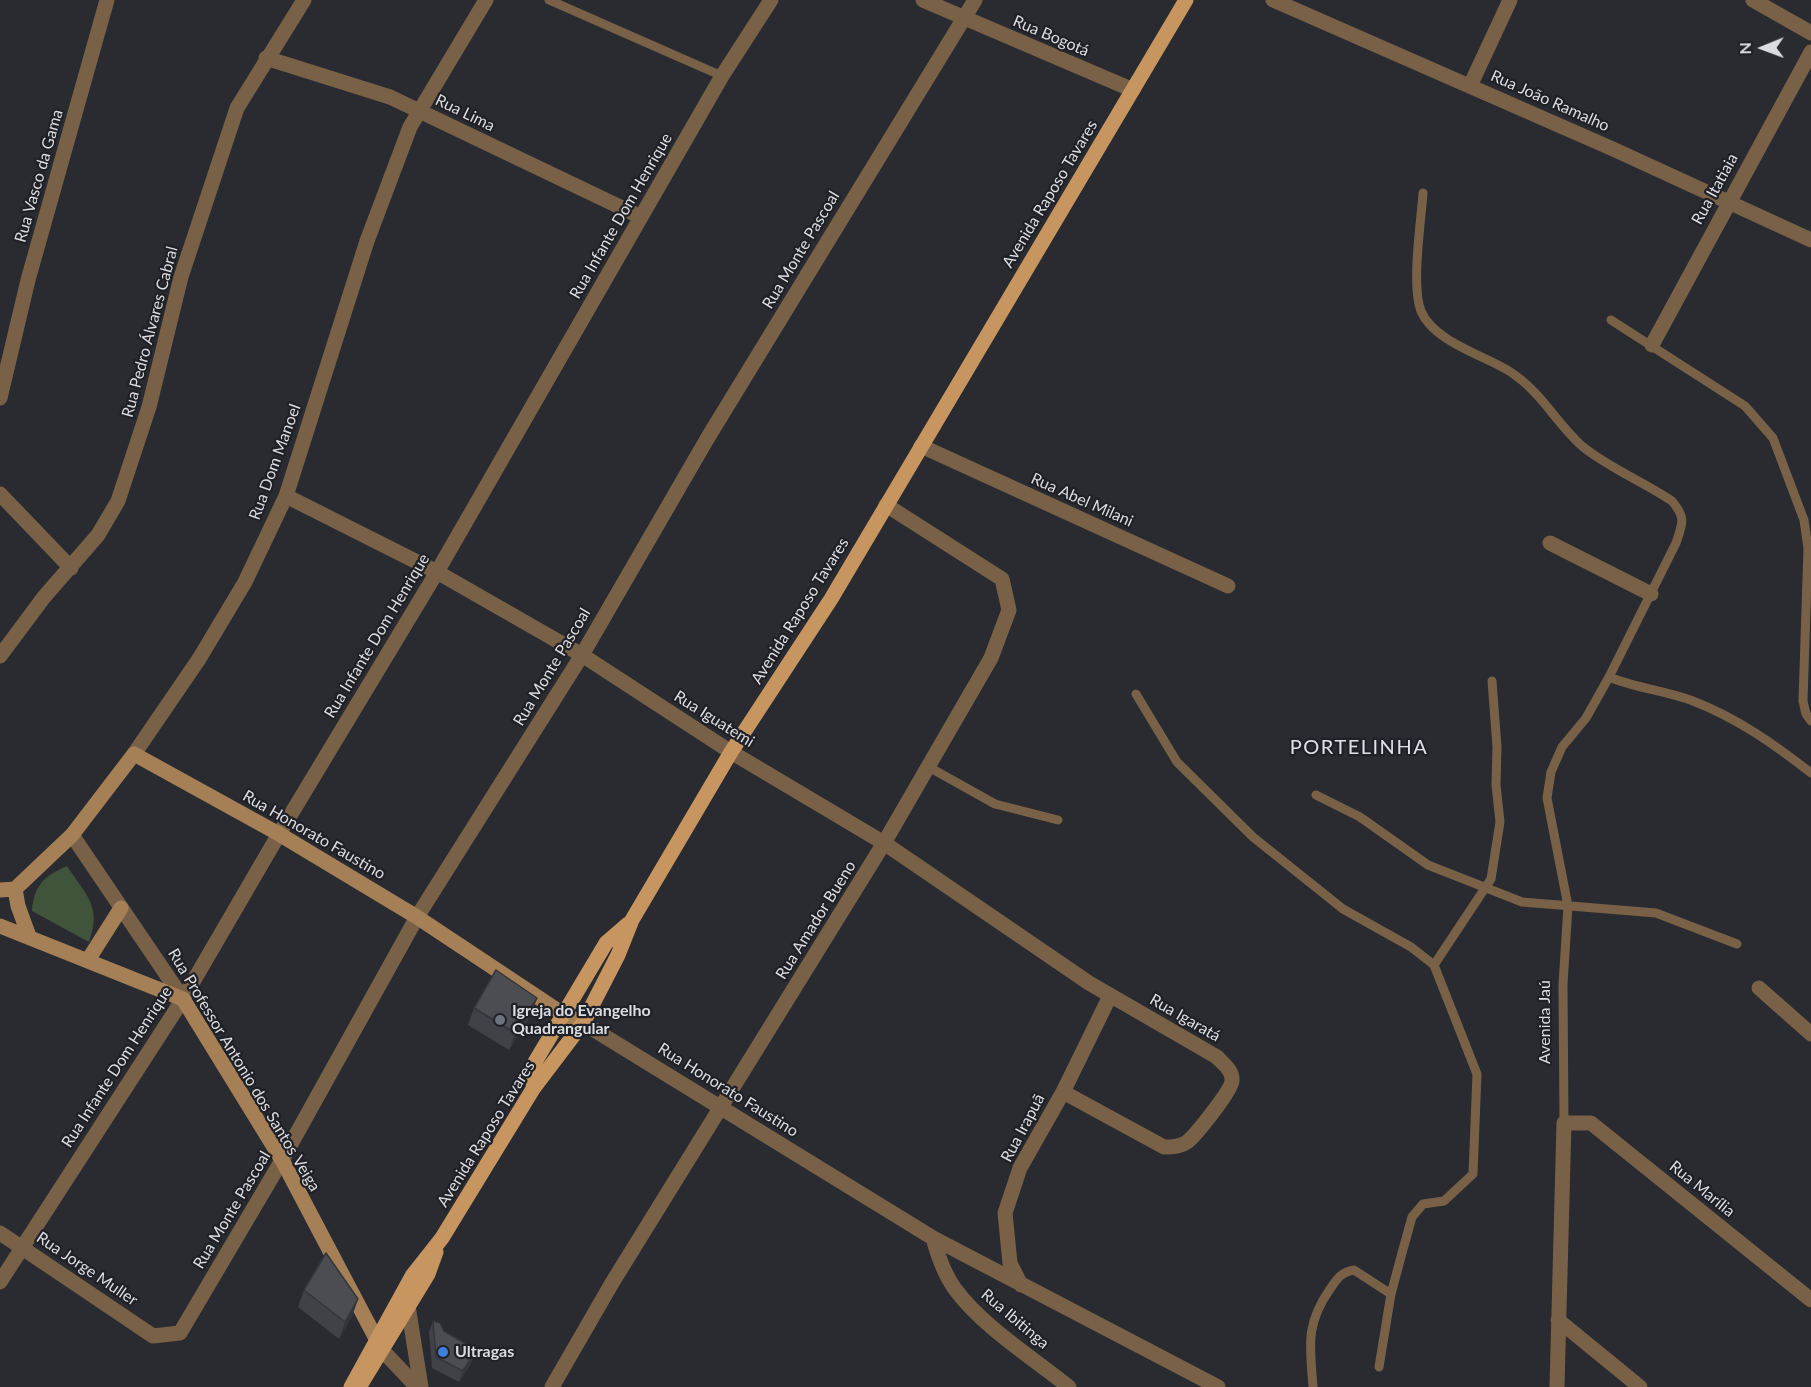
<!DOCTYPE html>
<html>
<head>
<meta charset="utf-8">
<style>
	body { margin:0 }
	#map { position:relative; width:1811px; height:1387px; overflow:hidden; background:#292b30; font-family:Lato,sans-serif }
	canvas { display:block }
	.north { position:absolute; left:1733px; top:18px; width:60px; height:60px; -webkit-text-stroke:4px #202126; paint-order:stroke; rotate:269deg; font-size:16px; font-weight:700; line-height:24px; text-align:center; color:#dbdde0 }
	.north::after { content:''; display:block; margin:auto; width:21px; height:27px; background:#dbdde0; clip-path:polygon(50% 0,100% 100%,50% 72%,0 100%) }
</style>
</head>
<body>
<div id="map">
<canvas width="1811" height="1387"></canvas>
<div class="north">N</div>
</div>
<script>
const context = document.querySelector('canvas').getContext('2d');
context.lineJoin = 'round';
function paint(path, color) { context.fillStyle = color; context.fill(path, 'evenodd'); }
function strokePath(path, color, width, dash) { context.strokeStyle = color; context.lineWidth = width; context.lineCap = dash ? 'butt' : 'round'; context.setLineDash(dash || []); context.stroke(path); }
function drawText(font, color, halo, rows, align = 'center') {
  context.font = font + ' Lato,sans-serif'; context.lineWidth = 4.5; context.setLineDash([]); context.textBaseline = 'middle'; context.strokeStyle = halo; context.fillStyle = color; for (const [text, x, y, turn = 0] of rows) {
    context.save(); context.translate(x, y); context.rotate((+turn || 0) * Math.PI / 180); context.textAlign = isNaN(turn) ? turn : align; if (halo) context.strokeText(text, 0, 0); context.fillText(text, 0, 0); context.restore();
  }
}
paint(new Path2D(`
	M 67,866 C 86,895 102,906 89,942 L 32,911 C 34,885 44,876 67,866 Z`), '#40543b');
strokePath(new Path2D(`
	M 549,0 L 722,76
	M 1423,193 C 1421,222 1411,286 1421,311 C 1433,341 1483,355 1509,371 C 1542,392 1555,422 1582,446 C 1607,467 1644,482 1672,501 C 1686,518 1683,522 1676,543 L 1609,677 L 1586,718 L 1562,747 L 1551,772 L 1547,798 L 1568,906 L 1563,984 L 1564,1123
	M 1611,320 L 1745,406 L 1773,438 L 1804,520 L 1808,548 L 1803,701 L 1806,714 L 1811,721
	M 1609,677 C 1636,688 1666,691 1693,701 C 1737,718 1774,744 1811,773
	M 1136,694 L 1177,762 L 1253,837 L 1343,909 L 1411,947 L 1434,965 L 1477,1074 L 1473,1174 L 1444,1201 L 1423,1204 L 1412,1217 L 1402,1253 L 1391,1294 L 1379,1367
	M 927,766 L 995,804 L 1058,820
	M 1316,795 L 1360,817 L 1428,865 L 1522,902 L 1656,913 L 1737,944
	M 1434,965 L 1491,879 L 1500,822 L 1496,785 L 1497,747 L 1492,681
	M 1313,1387 C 1310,1346 1305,1325 1330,1289 C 1337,1279 1341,1272 1354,1270 L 1391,1294`), '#796148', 9);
strokePath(new Path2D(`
	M 923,0 L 1133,90
	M 1273,0 L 1613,149 L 1811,240
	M 1753,0 L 1811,33
	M 266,58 L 390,97 L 641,217
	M 1470,86 L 1510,0
	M 1652,345 L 1811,52
	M 0,398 L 28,280 L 107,0
	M 921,446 L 1228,586
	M 0,494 L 71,568
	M 286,496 L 437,572 L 582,655 L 731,752 L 884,843 L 1089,983 L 1217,1057 C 1223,1064 1233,1070 1232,1081 C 1231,1091 1196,1135 1187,1142 C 1180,1147 1171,1147 1164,1147 L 1063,1092
	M 1550,543 L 1651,594
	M 0,656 L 44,597 L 98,535 L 118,501 L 149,407 L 181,277 L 237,108 L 304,0
	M 134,754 L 199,659 L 245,582 L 286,496 L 367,241 L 410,127 L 486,0
	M 72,835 L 183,999
	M 1759,988 L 1811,1034
	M 583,1023 L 933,1238 L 1218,1387
	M 0,1233 L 153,1336 L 180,1333 L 282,1160 L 417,917 L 582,655 L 707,439 L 975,0
	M 933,1238 C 938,1256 944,1274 955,1289 C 982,1326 1033,1358 1069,1387
	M 0,1282 L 183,999 L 279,834 L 437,572 L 722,76 L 771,0
	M 1021,1285 L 1010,1263 L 1005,1213 L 1020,1168 L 1063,1092 L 1110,996
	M 408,1306 L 421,1387
	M 1558,1320 L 1640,1387
	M 383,1351 L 417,1387
	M 552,1387 L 612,1283 L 884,843 L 991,658 L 1009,610 L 1002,579 L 886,505
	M 1557,1387 L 1564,1123 L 1591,1123 L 1811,1300`), '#796148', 15);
strokePath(new Path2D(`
	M 15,889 L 72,835 L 134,754 L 279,834 L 417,917 L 563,1014 L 583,1023
	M 15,889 L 18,906 L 29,936
	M 0,890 L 15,889
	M 0,926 L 183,999 L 282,1160 L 381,1348
	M 88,960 L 121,908`), '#a57f55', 15);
strokePath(new Path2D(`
	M 533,1089 L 535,1062 L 606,943 L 628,924
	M 361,1384 L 428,1274 L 436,1252
	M 351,1387 L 412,1276 L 442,1238 L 533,1089 L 583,1023 L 618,955 L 632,920 L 731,752 L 831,599 L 1186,0`), '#c7955f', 15);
paint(new Path2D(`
	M 537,998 L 531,1015 L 509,1050 L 468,1025 L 474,1008 Z
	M 304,1290 L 358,1299 L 352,1316 L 339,1339 L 298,1307 Z
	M 433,1321 L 472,1362 L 459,1382 L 432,1368 L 429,1332 Z`), '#404247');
paint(new Path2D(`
	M 537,998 L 531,1015 L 509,1050 L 515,1033 Z
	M 358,1299 L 352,1316 L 339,1339 L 345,1322 Z
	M 476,1350 L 472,1362 L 459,1382 L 463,1371 Z`), '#34363a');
const building = new Path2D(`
	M 496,970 L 537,998 L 515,1033 L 474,1008 Z
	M 326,1253 L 358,1299 L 345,1322 L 304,1290 Z
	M 433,1321 L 440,1323 L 444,1331 L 476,1350 L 463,1371 L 436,1357 Z`);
paint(building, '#4b4d53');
strokePath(building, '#34363a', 1.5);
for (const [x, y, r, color] of [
	[500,1020,6,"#6b7280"],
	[443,1352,6,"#3f7fe0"]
]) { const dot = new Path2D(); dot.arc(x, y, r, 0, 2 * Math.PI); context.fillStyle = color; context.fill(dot); strokePath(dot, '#202126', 2); }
drawText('16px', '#dbdde0', '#202126', [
	["Rua Bogotá",1051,36,23],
	["Rua João Ramalho",1550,101,24],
	["Rua Lima",465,113,26],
	["Rua Vasco da Gama",39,176,-74],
	["Rua Itatiaia",1715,189,-61],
	["Avenida Raposo Tavares",1050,194,-59],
	["Rua Infante Dom Henrique",621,216,-60],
	["Rua Monte Pascoal",801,250,-59],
	["Rua Pedro Álvares Cabral",150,332,-75],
	["Rua Dom Manoel",275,462,-70],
	["Rua Abel Milani",1082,500,24],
	["Avenida Raposo Tavares",800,611,-58],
	["Rua Infante Dom Henrique",377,636,-59],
	["Rua Monte Pascoal",552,667,-59],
	["Rua Iguatemi",714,719,32],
	["Rua Honorato Faustino",314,835,30],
	["Rua Amador Bueno",816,920,-58],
	["Rua Igaratá",1185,1018,30],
	["Avenida Jaú",1545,1022,-90],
	["Rua Infante Dom Henrique",117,1067,-57],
	["Rua Professor Antonio dos Santos Veiga",244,1070,59],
	["Rua Honorato Faustino",728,1090,32],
	["Rua Irapuã",1023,1128,-62],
	["Avenida Raposo Tavares",486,1134,-58],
	["Rua Marília",1702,1189,39],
	["Rua Monte Pascoal",232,1210,-59],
	["Rua Jorge Muller",87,1269,34],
	["Rua Ibitinga",1015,1319,40]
]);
drawText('bold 16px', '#dbdde0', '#202126', [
	["Igreja do Evangelho",512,1011],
	["Quadrangular",512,1029],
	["Ultragas",455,1352]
], 'left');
context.letterSpacing = '1.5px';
drawText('20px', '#dfe1e8', '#202126', [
	["PORTELINHA",1359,748]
]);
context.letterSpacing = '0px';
</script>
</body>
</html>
